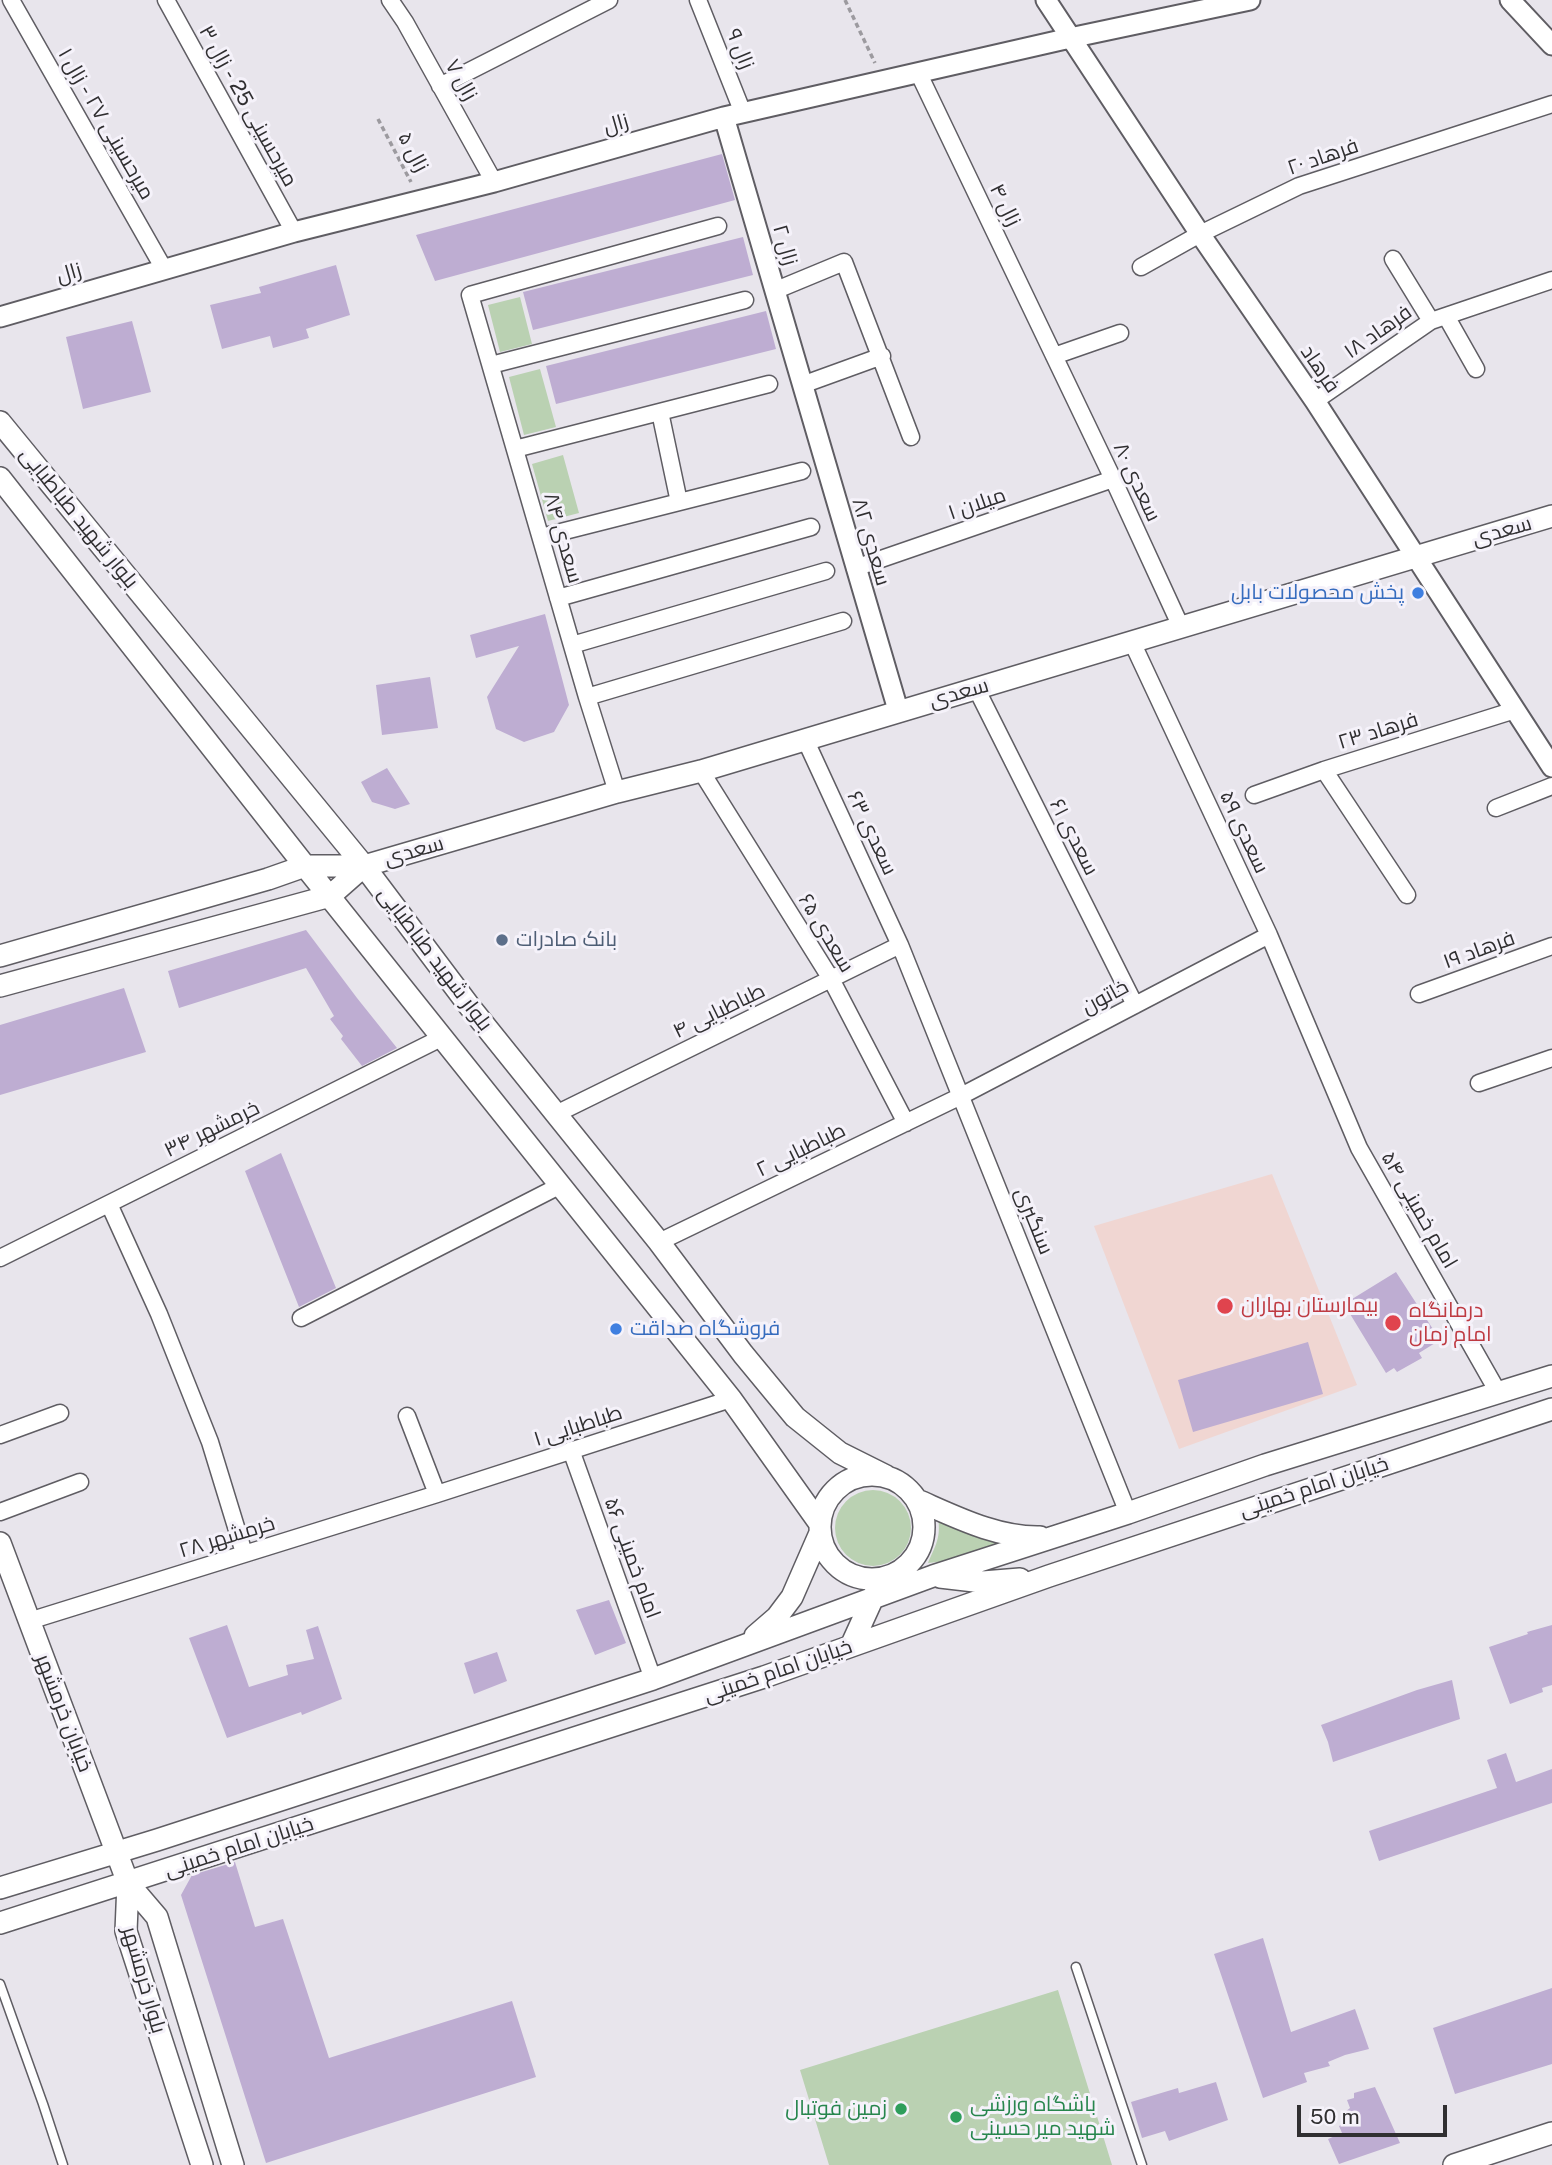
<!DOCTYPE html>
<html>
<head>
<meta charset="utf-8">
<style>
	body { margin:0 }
	#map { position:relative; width:1552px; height:2165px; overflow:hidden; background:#e8e5ec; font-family:"Public Sans",sans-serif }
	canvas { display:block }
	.scale { position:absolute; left:1297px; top:2105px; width:150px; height:32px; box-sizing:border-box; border:4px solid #302f31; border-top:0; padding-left:9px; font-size:21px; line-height:24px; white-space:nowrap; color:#302f31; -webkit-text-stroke:5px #f5f2fa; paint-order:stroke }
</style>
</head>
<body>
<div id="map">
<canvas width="1552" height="2165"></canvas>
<div class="scale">50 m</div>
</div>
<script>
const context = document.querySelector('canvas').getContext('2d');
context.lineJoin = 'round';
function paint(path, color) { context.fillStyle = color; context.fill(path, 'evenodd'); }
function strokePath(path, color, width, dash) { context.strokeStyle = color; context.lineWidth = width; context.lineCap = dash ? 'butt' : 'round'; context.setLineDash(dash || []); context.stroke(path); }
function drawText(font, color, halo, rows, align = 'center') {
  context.font = font + ' "Public Sans",Cairo,sans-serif'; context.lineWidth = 6; context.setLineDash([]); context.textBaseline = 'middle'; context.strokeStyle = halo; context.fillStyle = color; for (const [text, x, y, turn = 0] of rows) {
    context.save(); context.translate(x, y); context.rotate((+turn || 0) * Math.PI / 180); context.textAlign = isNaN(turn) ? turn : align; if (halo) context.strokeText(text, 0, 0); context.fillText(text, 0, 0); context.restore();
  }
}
paint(new Path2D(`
	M 1272,1174 L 1357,1385 L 1179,1449 L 1094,1226 Z`), '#f0d6d2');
paint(new Path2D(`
	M 520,297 L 532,344 L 500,352 L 488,305 Z
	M 540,369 L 556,427 L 524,435 L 509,377 Z
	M 563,455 L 579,513 L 548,521 L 532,464 Z
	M835 1528a38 38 0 1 1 76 0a38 38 0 1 1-76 0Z
	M 938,1517 L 985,1535 L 1002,1545 L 972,1558 L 928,1563 C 936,1544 941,1538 938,1517 Z
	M 1058,1990 L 1112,2165 L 829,2165 L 800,2070 Z`), '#bad1b2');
paint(new Path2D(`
	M 722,154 L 735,200 L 435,281 L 416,235 Z
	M 743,237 L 753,275 L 533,330 L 523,292 Z
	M 336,265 L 350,315 L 306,329 L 309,338 L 273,348 L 270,336 L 222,349 L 210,305 L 261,293 L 259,287 Z
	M 766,311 L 776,349 L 556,404 L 546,366 Z
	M 132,321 L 151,392 L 83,409 L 66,337 Z
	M 545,614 L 569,705 L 554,732 L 524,742 L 496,729 L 487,697 L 519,646 L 476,658 L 470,635 Z
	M 430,677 L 438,728 L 382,735 L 376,685 Z
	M 387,768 L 410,804 L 395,809 L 372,802 L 361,782 Z
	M 306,930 L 357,998 L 397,1048 L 362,1066 L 341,1039 L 343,1036 L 330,1019 L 334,1016 L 306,968 L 179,1008 L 168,971 Z
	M 124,988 L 146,1052 L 0,1095 L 0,1025 Z
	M 281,1153 L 336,1288 L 299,1307 L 245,1171 Z
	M 1396,1272 L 1440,1340 L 1419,1353 L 1422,1358 L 1397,1372 L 1394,1368 L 1386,1373 L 1344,1304 Z
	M 1308,1342 L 1323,1394 L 1193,1432 L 1178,1380 Z
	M 609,1600 L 626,1643 L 595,1655 L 576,1610 Z
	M 227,1625 L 249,1687 L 288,1675 L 286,1665 L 314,1659 L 306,1630 L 318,1626 L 342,1699 L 302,1715 L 301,1712 L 227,1738 L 189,1638 Z
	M 1552,1625 L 1552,1685 L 1542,1688 L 1543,1692 L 1510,1704 L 1489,1647 L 1528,1634 L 1527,1632 Z
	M 497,1652 L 507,1681 L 474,1694 L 464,1663 Z
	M 1452,1680 L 1460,1719 L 1333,1762 L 1328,1742 L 1321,1725 L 1417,1690 Z
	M 1506,1753 L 1516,1782 L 1552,1769 L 1552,1803 L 1379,1861 L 1369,1831 L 1497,1788 L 1487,1760 Z
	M 235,1862 L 255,1927 L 283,1919 L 329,2058 L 512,2001 L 536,2077 L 266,2163 L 181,1895 L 192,1875 Z
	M 1263,1938 L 1291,2032 L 1355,2009 L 1369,2049 L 1345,2055 L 1328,2062 L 1330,2066 L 1304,2073 L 1307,2082 L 1263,2098 L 1214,1954 Z
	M 1552,1988 L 1552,2064 L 1455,2094 L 1433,2028 Z
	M 1216,2082 L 1228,2120 L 1169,2141 L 1165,2131 L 1142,2138 L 1131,2102 L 1178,2088 L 1179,2093 Z
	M 1375,2087 L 1400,2143 L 1339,2164 L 1328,2139 L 1342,2133 L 1339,2126 L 1349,2121 L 1345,2112 L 1350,2108 L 1347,2100 L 1354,2098 L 1354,2093 Z`), '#beadd2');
const service = new Path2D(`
	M 1076,1967 L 1142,2165
	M 0,1984 L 43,2104 L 63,2165`);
const minor = new Path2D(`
	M 11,0 L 164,269
	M 166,0 L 294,232
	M 390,0 L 405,22 L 494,182
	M 698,0 L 743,113
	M 918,72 L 1113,479 L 1181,627
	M 440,86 L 609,0
	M 1393,259 L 1431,321
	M 1141,267 L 1200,234 L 1299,186 L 1552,104
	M 774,291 L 844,262 L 911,437
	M 1446,316 L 1476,369
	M 1054,356 L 1120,333
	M 491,365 L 745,300
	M 802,385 L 882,356
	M 1315,401 L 1431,321 L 1552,280
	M 660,412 L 679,502
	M 515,449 L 769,384
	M 541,537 L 802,471
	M 855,568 L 1113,479
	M 558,598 L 811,527
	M 1132,642 L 1269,935 L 1359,1148 L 1499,1394
	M 572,645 L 826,571
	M 976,688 L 1135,1005
	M 587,697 L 843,621
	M 805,739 L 900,945 L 1128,1513
	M 1324,770 L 1407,895
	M 701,771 L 831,979 L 906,1123
	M 617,792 L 587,697 L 470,295 L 718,226
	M 1254,795 L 1324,770 L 1515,710
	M 1496,808 L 1552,786
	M 1419,994 L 1552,946
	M 1479,1083 L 1552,1058
	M 556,1114 L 900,945
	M 109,1204 L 159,1314 L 210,1442 L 244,1553
	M 659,1242 L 961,1096 L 1269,935
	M 0,1258 L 443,1037
	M 301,1318 L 561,1185
	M 407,1416 L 437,1494
	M 0,1435 L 60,1413
	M 571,1450 L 653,1679
	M 0,1512 L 80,1482
	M 29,1621 L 437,1494 L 731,1399`);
const tertiary = new Path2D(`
	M 1046,0 L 1200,234 L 1315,401 L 1552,767
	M 1510,0 L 1552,45
	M 724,117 L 898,710
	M 0,317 L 294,232 L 494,182 L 724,117 L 1070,38 L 1250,0`);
const secondary = new Path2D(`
	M 0,422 L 364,866 L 470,1007 L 659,1242 L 743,1354 L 795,1417 L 840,1453 L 886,1476
	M 0,478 L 305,866 L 731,1399 L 820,1524
	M 0,956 L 268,879 L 305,866 L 364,866 L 617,792 L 701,771 L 1552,516
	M 0,986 L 330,896 L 364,866
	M820 1527a52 52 0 1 1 104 0a52 52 0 1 1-104 0Z
	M 917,1500 C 956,1517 997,1538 1040,1537
	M 0,1543 L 128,1883
	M 940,1577 L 983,1582 L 1020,1579
	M 755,1636 L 777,1617 L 792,1597 L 820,1533
	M 851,1646 L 876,1591
	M 0,1888 L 157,1840 L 653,1679 L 933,1576 L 1128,1513 L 1265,1465 L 1552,1376
	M 0,1923 L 764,1677 L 1049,1576 L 1552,1409
	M 202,2165 L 126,1931 L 128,1883 L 157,1917 L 233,2165
	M 1454,2165 L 1552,2133`);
strokePath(service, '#5f5d63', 11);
strokePath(minor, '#5f5d63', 19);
strokePath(tertiary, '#5f5d63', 23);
strokePath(secondary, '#5f5d63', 24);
strokePath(new Path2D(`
	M 845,0 L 875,63
	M 378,119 L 411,182`), '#9c9a9f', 3.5, [5, 3.5]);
strokePath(service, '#fff', 8);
strokePath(minor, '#fff', 16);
strokePath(tertiary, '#fff', 19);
strokePath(secondary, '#fff', 21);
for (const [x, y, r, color] of [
	[1418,593,7,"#3f7fe0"],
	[502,940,7,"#5c6f8a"],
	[1225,1306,9,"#e0444e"],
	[1393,1323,9,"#e0444e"],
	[616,1329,7,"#3f7fe0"],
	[901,2109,7,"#2e9e5b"],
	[956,2117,7,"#2e9e5b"]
]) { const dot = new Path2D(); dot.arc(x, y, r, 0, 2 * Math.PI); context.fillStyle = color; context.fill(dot); strokePath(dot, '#f5f2fa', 2.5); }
drawText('21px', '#302f31', '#f5f2fa', [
	["زال ۹",740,49,68],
	["زال ۷",461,80,61],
	["میرحسینی 25 - زال ۳",248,106,61],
	["میرحسینی ۲۷ - زال ۱",106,124,60],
	["زال",616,124,-16],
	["زال ۵",413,152,62],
	["فرهاد ۲۰",1323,157,-19],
	["زال ۴",1005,205,64],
	["زال ۲",785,245,74],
	["زال",69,273,-16],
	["فرهاد ۱۸",1378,332,-35],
	["فرهاد",1320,369,56],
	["سعدی ۸۰",1137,482,65],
	["میلان ۱",977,504,-19],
	["بلوار شهید طباطبایی",79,518,51],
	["سعدی",1502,531,-16],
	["سعدی ۸۴",563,538,74],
	["سعدی ۸۲",871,542,74],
	["سعدی",959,693,-16],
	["فرهاد ۲۳",1378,731,-17],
	["سعدی ۵۹",1244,832,65],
	["سعدی ۶۳",872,833,65],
	["سعدی ۶۱",1074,837,63],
	["سعدی",414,851,-16],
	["سعدی ۶۵",826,933,59],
	["فرهاد ۱۹",1479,950,-20],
	["بلوار شهید طباطبایی",435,959,53],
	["خاتون",1105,997,-28],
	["طباطبایی ۴",719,1011,-26],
	["خرمشهر ۳۴",212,1129,-26],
	["طباطبایی ۲",801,1150,-26],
	["امام خمینی ۵۴",1419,1210,60],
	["سنگبری",1034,1221,68],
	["طباطبایی ۱",578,1426,-18],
	["خیابان امام خمینی",1314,1487,-18],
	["خرمشهر ۲۸",227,1537,-17],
	["امام خمینی ۵۶",632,1558,70],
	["خیابان امام خمینی",778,1671,-19],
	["خیابان خرمشهر",64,1713,69],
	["خیابان امام خمینی",239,1847,-18],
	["بلوار خرمشهر",144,1980,74]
]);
drawText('21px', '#366cbe', '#f5f2fa', [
	["پخش محصولات بابل",1404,593],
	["فروشگاه صداقت",630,1329,"left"]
], 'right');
drawText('21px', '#4e5e75', '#f5f2fa', [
	["بانک صادرات",516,940]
], 'left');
drawText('21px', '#be3a42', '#f5f2fa', [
	["بیمارستان بهاران",1241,1306],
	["درمانگاه",1409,1311],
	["امام زمان",1409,1335]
], 'left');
drawText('21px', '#27864d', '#f5f2fa', [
	["باشگاه ورزشی",970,2105],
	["شهید میر حسینی",970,2129],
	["زمین فوتبال",887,2109,"right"]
], 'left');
</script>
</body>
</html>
